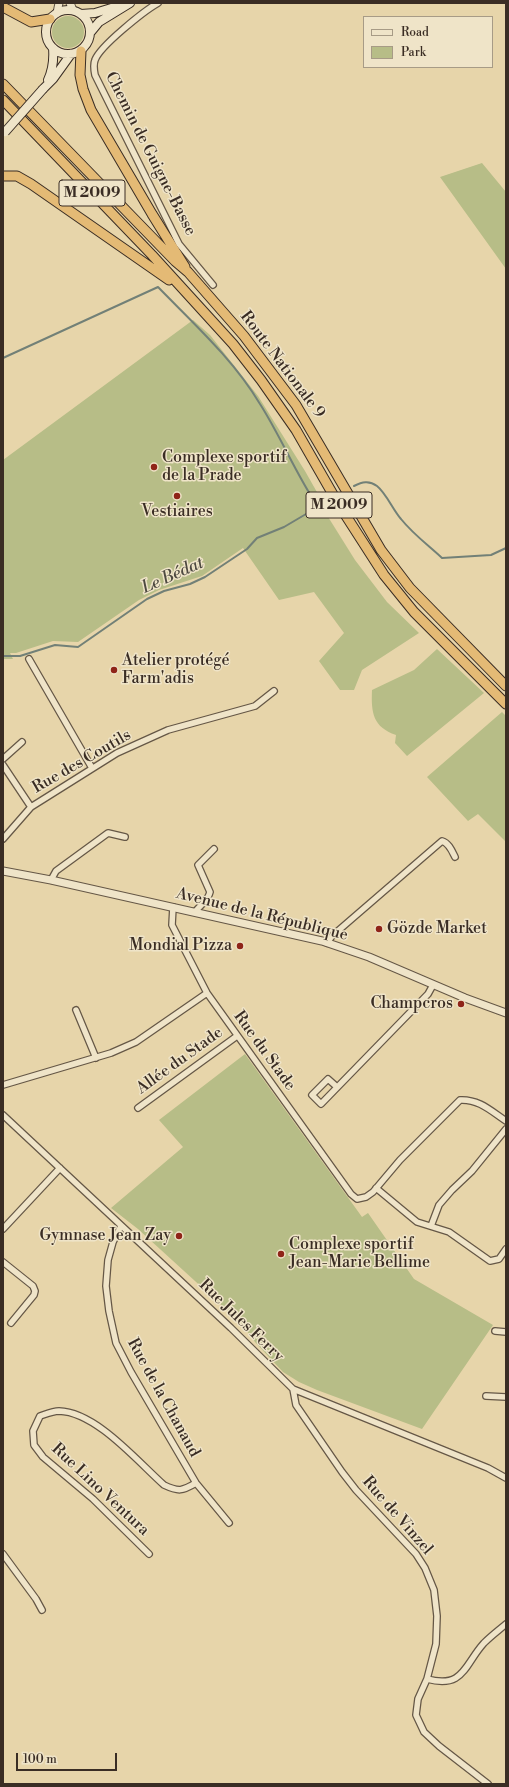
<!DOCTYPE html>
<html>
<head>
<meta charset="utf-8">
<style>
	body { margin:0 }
	#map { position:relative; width:509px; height:1787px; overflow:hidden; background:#e7d5aa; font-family:"Libre Bodoni",serif }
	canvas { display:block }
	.frame { position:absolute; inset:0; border:4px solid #3a2d24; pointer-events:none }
	.legend { position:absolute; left:363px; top:16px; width:130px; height:52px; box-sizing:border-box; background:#efe4c8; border:1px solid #a79b86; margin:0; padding:5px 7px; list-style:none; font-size:12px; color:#3a2d24 }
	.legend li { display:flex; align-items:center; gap:8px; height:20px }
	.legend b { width:20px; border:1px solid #a79b86 }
	.scale { position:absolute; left:16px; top:1753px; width:101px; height:18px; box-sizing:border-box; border:2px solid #3a2d24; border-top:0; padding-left:5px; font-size:12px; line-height:14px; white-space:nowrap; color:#3a2d24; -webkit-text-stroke:3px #efe4c8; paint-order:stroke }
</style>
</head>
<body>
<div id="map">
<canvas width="509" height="1787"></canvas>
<div class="frame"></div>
<ul class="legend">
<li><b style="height:5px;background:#efe4c8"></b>Road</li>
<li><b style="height:11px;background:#b7bd87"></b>Park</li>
</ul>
<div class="scale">100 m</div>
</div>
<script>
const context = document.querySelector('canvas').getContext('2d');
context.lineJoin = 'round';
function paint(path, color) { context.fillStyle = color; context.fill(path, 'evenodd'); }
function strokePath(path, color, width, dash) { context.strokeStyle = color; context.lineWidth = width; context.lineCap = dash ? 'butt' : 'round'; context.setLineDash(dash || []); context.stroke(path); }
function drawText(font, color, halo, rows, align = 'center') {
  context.font = font + ' "Libre Bodoni",serif'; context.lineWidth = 3; context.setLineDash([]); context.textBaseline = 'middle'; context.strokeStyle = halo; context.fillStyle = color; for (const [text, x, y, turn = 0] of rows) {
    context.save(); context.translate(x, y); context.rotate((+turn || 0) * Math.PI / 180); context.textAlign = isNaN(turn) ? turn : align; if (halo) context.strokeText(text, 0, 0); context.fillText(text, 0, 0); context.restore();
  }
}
paint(new Path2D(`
	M52 32a16 16 0 1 1 32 0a16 16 0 1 1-32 0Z
	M 482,163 L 506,192 L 506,269 L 440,177 Z
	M 193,320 L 210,335 L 258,396 L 305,471 L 322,501 L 325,512 L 355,560 L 387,602 L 419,633 L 362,670 L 354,690 L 340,690 L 319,661 L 344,633 L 314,592 L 279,600 L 243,548 L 202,576 L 159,590 L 139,600 L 78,642 L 53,641 L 16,653 L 10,653 L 13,659 L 3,659 L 3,460 Z
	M 437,649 L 484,693 L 407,756 L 395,743 L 396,735 C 373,727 371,713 372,690 L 414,670 Z
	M 502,712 L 506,716 L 506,842 L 478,814 L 468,821 L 427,777 Z
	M 245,1054 L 362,1217 L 368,1213 L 414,1279 L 493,1325 L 422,1429 L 317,1390 L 299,1382 L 283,1372 L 255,1342 L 241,1323 L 138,1229 L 111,1208 L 183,1147 L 159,1120 Z`), '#b7bd87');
strokePath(new Path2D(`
	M 3,358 L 158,287 C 194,324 233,359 260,404 C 281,437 296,474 318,507
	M 354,486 C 362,482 369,480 377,486 C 386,493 393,510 401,519 C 413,534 428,545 442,558 L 491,555 L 506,548
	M 3,656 L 20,656 L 55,645 L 78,647 L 147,599 L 164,591 L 190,584 L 205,577 L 247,549 L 257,538 L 284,527 L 323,504`), '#728077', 2);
const minor = new Path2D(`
	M 158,3 C 144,11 100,46 95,60 C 93,65 94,70 95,75 L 179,244 L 213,285
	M 29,659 L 92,768
	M 3,759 L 22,742
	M 3,765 L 31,807
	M 3,839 L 31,807 L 117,753 L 168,730 L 255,706 L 274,691
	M 51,880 L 56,871 L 108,833 L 125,837
	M 173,907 L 172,925 L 207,993 L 351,1194 L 357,1199 L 366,1197 L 373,1192 L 400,1160 L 460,1100 C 479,1099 491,1111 506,1121
	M 195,912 C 200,905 208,901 210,892 L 198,865 L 214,849
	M 327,943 L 332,936 L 442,841 C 449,843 452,851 455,857
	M 76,1010 L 96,1058
	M 3,1085 L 111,1053 L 136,1042 L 207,993
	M 337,1087 L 328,1079 L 312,1095 L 321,1104 L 428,994 L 433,985
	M 138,1108 L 237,1036
	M 3,1115 L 231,1328 L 293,1389 L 488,1468 L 506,1478
	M 376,1188 L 417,1222 L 449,1232 L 490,1261 L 499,1259 L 506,1249
	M 121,1226 L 113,1242 L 108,1260 L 106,1286 L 109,1311 L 116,1343 L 131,1372 L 196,1483 L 229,1523
	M 431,1226 L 439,1205 L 452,1190 L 472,1171 L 506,1129
	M 3,1229 L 60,1168
	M 3,1262 L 33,1286 L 35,1291 L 34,1295 L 11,1323
	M 495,1331 L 506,1332
	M 293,1389 L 296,1405 L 342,1472 L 356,1490 L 416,1554 L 425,1568 L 434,1590 L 437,1616 L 436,1644 L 427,1679 L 418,1699 L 416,1715 L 424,1732 L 439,1746 L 488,1784
	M 486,1396 L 506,1397
	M 3,1554 L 36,1599 L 42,1610
	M 149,1554 L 93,1499 L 43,1457 L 34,1445 L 33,1431 L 40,1416 C 46,1414 53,1411 59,1411 C 96,1412 137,1461 164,1485 C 179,1492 182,1491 196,1483
	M 427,1679 C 464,1689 464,1665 484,1643 C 491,1636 499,1630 506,1624`);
const tertiary = new Path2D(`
	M 70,3 L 73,10
	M 57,13 L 59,3
	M 3,871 L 51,880 L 322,941 L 369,957 L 465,998 L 506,1013`);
const secondary = new Path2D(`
	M46 32a22 22 0 1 1 44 0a22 22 0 1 1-44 0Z
	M 81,14 L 95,13 L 121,5
	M 90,33 L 99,22 L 130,3
	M 48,80 C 53,69 54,60 53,48
	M 43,89 L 53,79 L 71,54`);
const trunk = new Path2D(`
	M 3,7 L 31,22 L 50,19
	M 81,51 L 80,75 L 83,89 L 91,110 L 152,214 L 185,267
	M 3,84 L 175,261 L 188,272 L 244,336 L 296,405 L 381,550 L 410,588 L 506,686
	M 3,100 L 152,255 L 233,344 L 261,380 L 296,430 L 339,505 L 384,575 L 414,612 L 506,704
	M 3,176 L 17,176 L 31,184 L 169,280`);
strokePath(minor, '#655746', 8);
strokePath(tertiary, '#655746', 9);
strokePath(secondary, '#3a2d24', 10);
strokePath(trunk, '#3a2d24', 11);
strokePath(minor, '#efe4c8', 5.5);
strokePath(tertiary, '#efe4c8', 7);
strokePath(secondary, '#efe4c8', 8);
strokePath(trunk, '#e4ba75', 9);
const secondaryBridge = new Path2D(`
	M 5,132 L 43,89`);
strokePath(secondaryBridge, '#3a2d24', 10, []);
strokePath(secondaryBridge, '#efe4c8', 8);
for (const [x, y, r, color] of [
	[154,467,4,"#8f2418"],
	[177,496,4,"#8f2418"],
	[114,670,4,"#8f2418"],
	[379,929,4,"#8f2418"],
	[240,946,4,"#8f2418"],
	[461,1004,4,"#8f2418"],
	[179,1236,4,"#8f2418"],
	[281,1254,4,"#8f2418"]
]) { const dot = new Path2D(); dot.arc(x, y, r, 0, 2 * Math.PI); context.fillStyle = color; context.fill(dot); strokePath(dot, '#efe4c8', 1.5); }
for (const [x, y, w] of [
	[92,193,66],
	[339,505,66]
]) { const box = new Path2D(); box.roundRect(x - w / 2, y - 13, w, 26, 3); context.fillStyle = '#efe4c8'; context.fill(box); strokePath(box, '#3a2d24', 1); }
drawText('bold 15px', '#3a2d24', null, [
	["M 2009",92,193],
	["M 2009",339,505]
]);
drawText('16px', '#3a2d24', '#efe4c8', [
	["Chemin de Guigne-Basse",150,154,63],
	["Route Nationale 9",282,365,53],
	["Rue des Coutils",82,762,-30],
	["Avenue de la République",262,915,14],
	["Rue du Stade",264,1051,54],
	["Allée du Stade",180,1061,-36],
	["Rue Jules Ferry",241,1321,44],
	["Rue de la Chanaud",163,1398,61],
	["Rue Lino Ventura",100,1490,43],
	["Rue de Vinzel",397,1516,49]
]);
drawText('16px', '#3a2d24', '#efe4c8', [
	["Complexe sportif",162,458],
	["de la Prade",162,476],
	["Vestiaires",177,512,"center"],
	["Atelier protégé",122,661],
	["Farm'adis",122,679],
	["Gözde Market",387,929],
	["Mondial Pizza",232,946,"right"],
	["Champcros",453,1004,"right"],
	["Gymnase Jean Zay",171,1236,"right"],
	["Complexe sportif",289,1245],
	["Jean-Marie Bellime",289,1263]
], 'left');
drawText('italic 17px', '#4d4940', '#efe4c8', [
	["Le Bédat",173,576,-24]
]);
</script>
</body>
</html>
